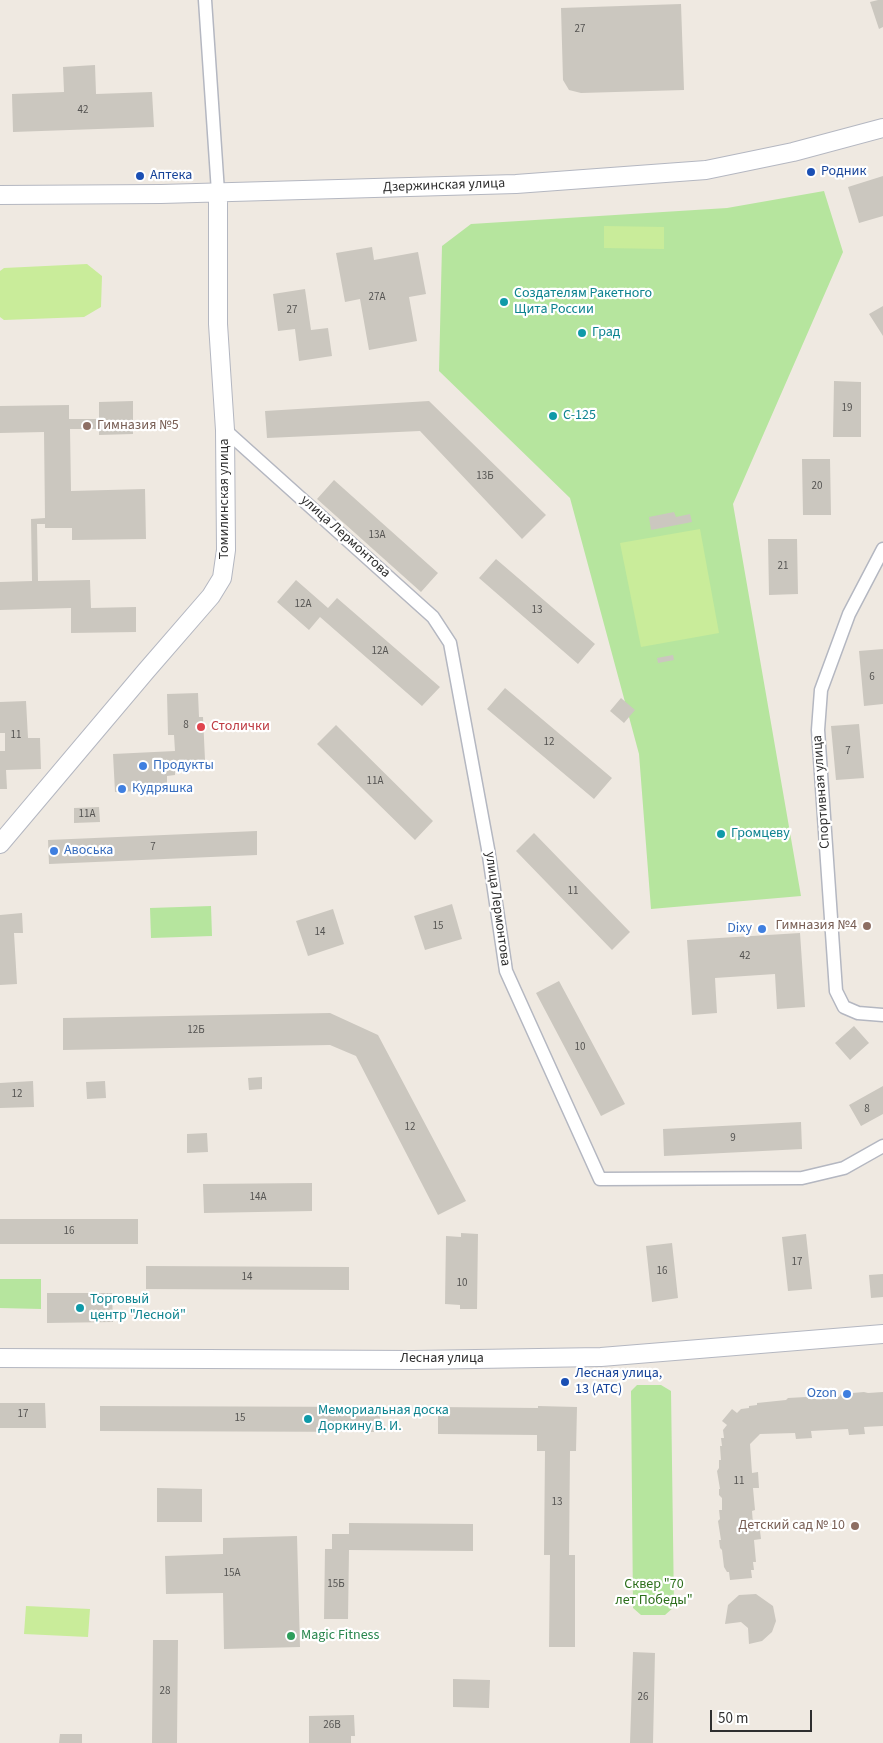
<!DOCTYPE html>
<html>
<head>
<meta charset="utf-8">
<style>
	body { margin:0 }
	#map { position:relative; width:883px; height:1743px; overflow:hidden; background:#efe9e1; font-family:"Source Sans 3",sans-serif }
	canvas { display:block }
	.scale { position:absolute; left:710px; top:1710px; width:102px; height:22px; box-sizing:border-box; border:2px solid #2e2e2e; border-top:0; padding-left:6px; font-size:15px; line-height:18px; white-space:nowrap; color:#2e2e2e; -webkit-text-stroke:4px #fff; paint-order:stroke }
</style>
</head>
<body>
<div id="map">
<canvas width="883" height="1743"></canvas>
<div class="scale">50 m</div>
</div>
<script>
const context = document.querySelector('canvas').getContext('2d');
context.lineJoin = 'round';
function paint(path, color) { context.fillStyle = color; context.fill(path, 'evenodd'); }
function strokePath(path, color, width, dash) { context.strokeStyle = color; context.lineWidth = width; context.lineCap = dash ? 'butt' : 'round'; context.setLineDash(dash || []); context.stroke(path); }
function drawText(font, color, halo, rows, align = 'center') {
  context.font = font + ' "Source Sans 3",sans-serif'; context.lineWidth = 4.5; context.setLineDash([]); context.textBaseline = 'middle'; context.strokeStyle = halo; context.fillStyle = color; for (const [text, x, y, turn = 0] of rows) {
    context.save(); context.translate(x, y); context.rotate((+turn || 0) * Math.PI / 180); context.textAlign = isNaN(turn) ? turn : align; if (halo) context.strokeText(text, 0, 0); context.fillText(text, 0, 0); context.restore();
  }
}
paint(new Path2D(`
	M 824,191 L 843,252 L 733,504 L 801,896 L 651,909 L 639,754 L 570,498 L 439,371 L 442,246 L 471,224 L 727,208 Z
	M 211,906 L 212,936 L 151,938 L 150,908 Z
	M 0,1279 L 41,1279 L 41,1309 L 0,1308 Z
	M 637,1385 L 661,1385 L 671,1391 L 674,1607 L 665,1615 L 641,1615 L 633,1608 L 631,1391 Z`), '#b6e59e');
paint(new Path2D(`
	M 604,226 L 664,227 L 664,249 L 604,248 Z
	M 87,264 L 102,276 L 101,307 L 84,317 L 4,320 L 0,317 L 0,271 L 4,268 Z
	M 700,529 L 719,633 L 641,647 L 620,543 Z
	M 26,1606 L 90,1609 L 88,1637 L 24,1634 Z`), '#c9ec9a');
paint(new Path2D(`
	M 878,0 L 883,0 L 883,27 L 879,29 L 870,2 Z
	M 681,4 L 684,90 L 581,93 L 569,90 L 563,80 L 561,8 Z
	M 95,65 L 96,94 L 152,92 L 154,127 L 13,132 L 12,94 L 64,92 L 63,67 Z
	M 883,176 L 883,216 L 859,223 L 848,187 Z
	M 372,247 L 374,260 L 418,252 L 426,294 L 409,297 L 417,341 L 369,350 L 360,299 L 345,302 L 336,253 Z
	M 305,289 L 311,330 L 328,328 L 332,356 L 299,361 L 295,329 L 278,331 L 273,294 Z
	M 883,306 L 883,336 L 869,314 Z
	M 834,381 L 861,382 L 861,437 L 833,437 Z
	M 133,401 L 133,434 L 99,435 L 99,429 L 70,429 L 71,491 L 145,489 L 146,539 L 72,540 L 72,528 L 45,528 L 45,524 L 37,524 L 38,581 L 90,580 L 91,608 L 136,607 L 136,632 L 71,633 L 71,608 L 0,610 L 0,582 L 32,581 L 31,519 L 45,518 L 44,432 L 0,433 L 0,406 L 69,405 L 69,419 L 99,419 L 99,402 Z
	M 429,401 L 546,515 L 522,539 L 420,431 L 267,438 L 265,411 Z
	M 802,459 L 830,459 L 831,515 L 803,515 Z
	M 334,480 L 438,573 L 421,592 L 317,499 Z
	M 674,512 L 676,517 L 690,514 L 692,522 L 651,530 L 649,517 Z
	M 768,539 L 797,539 L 798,594 L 769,595 Z
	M 496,559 L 595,644 L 578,664 L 479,578 Z
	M 296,580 L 328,608 L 337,598 L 440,687 L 422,706 L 320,617 L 309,630 L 277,602 Z
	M 883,649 L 883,704 L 864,706 L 859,651 Z
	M 673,655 L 674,660 L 658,663 L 657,658 Z
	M 505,688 L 612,778 L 594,799 L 487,709 Z
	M 198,693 L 199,717 L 203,717 L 205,760 L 175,762 L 175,775 L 167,776 L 167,790 L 115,792 L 113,754 L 175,751 L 174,735 L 168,735 L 167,694 Z
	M 621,698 L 635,710 L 624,723 L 610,711 Z
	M 26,701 L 28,738 L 40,738 L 41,769 L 6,770 L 7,789 L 0,789 L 0,751 L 5,751 L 5,733 L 0,733 L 0,702 Z
	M 859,724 L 864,778 L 836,780 L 831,726 Z
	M 336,725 L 433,821 L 415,840 L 317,744 Z
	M 99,807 L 100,822 L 74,823 L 74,808 Z
	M 257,831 L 257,855 L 49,864 L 48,840 Z
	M 534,833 L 630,932 L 612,950 L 516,851 Z
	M 452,904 L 462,939 L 425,950 L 414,916 Z
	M 333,909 L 344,944 L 308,956 L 296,921 Z
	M 22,913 L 23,933 L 14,933 L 17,984 L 0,985 L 0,915 Z
	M 800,933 L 805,1007 L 777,1009 L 775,974 L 715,978 L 717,1013 L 692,1015 L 687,940 Z
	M 559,981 L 625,1104 L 601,1116 L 536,993 Z
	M 330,1013 L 378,1035 L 466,1201 L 438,1215 L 356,1056 L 330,1045 L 63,1050 L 63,1018 Z
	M 854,1026 L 869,1043 L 850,1060 L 835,1043 Z
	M 262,1077 L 262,1089 L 249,1090 L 248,1078 Z
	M 33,1081 L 34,1107 L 0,1108 L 0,1083 Z
	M 105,1081 L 106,1098 L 87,1099 L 86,1082 Z
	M 883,1086 L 883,1114 L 861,1126 L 849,1105 Z
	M 801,1122 L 802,1149 L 664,1156 L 663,1129 Z
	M 207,1133 L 208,1152 L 187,1153 L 187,1134 Z
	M 312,1183 L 312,1211 L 204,1213 L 203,1184 Z
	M 0,1219 L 138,1219 L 138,1244 L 0,1244 Z
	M 461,1233 L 478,1234 L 477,1309 L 460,1309 L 460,1305 L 445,1304 L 446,1236 L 461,1237 Z
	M 806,1234 L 812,1289 L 788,1291 L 782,1237 Z
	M 672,1243 L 678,1298 L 652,1302 L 646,1246 Z
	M 146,1266 L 349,1267 L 349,1290 L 146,1289 Z
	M 883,1274 L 883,1297 L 871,1298 L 869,1275 Z
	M 47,1293 L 112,1293 L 113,1322 L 47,1323 Z
	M 864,1392 L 868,1393 L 883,1392 L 883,1426 L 864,1427 L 865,1434 L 849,1435 L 848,1429 L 811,1431 L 812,1438 L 796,1439 L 795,1433 L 760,1434 L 750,1444 L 752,1473 L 758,1472 L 759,1488 L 753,1488 L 755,1510 L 752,1511 L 753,1524 L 759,1523 L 761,1539 L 754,1540 L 756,1562 L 753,1562 L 754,1570 L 751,1570 L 752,1578 L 730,1580 L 729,1572 L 727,1572 L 724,1567 L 722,1550 L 720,1548 L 719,1540 L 721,1540 L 718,1521 L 720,1519 L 719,1510 L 722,1510 L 722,1498 L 719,1495 L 719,1489 L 720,1489 L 717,1471 L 719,1468 L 719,1460 L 721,1460 L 720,1446 L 722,1446 L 721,1438 L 724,1438 L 723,1430 L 727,1425 L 722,1421 L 732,1409 L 737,1413 L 741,1409 L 749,1408 L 749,1406 L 757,1405 L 757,1403 L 786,1400 L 788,1398 L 806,1397 L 808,1396 L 808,1399 L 839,1397 L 841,1394 Z
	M 0,1403 L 45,1403 L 46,1428 L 0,1428 Z
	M 100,1406 L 380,1407 L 380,1432 L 100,1431 Z
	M 538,1406 L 577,1407 L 576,1451 L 570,1451 L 569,1555 L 575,1555 L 575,1647 L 549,1647 L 550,1555 L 544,1555 L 545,1451 L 537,1451 L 537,1435 L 438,1434 L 438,1407 L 538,1408 Z
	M 157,1488 L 202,1489 L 202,1522 L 157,1522 Z
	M 349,1523 L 473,1524 L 473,1551 L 349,1550 L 348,1619 L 324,1619 L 325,1549 L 332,1549 L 332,1534 L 349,1534 Z
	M 297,1536 L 300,1647 L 224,1649 L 223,1593 L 166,1594 L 165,1556 L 223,1554 L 223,1538 Z
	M 756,1594 L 773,1606 L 776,1621 L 772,1632 L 762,1641 L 749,1644 L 748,1628 L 741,1622 L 725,1624 L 728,1605 L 739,1595 Z
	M 153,1640 L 178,1640 L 177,1743 L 152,1743 Z
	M 633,1652 L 655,1653 L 653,1743 L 630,1743 Z
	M 453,1679 L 490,1680 L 489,1708 L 453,1707 Z
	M 354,1715 L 355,1736 L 351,1736 L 351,1743 L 309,1743 L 309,1716 Z
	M 60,1734 L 82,1734 L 82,1743 L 59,1743 Z`), '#cbc7bf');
const street = new Path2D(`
	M 205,0 L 218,192
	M 225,430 L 433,617 L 450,643 L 488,849 L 506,971 L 600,1179 L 802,1178 L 844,1168 L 883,1146
	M 883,549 L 849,614 L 821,690 L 818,730 L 836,991 L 844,1007 L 858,1013 L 883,1015`);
const secondary = new Path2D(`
	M 0,195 L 161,194 L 516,184 L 706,170 L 793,152 L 883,128
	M 0,844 L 146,671 L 211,596 L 222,578 L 226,550 L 225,430 L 218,324 L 218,192
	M 0,1358 L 413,1360 L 601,1357 L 883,1334`);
strokePath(street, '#b4b7c1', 15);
strokePath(secondary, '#b4b7c1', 20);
strokePath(street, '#fff', 12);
strokePath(secondary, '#fff', 18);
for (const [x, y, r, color] of [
	[811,172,5,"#1a4fb4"],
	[140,176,5,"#1a4fb4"],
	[504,302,5,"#0f9aa8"],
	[582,333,5,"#0f9aa8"],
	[553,416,5,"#0f9aa8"],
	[87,426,5,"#8d6e63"],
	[201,727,5,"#e0444e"],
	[143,766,5,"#3f7fe0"],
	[122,789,5,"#3f7fe0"],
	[721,834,5,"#0f9aa8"],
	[54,851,5,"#3f7fe0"],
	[867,926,5,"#8d6e63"],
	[762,929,5,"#3f7fe0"],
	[80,1308,5,"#0f9aa8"],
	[565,1382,5,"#1a4fb4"],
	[847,1394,5,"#3f7fe0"],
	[308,1419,5,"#0f9aa8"],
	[855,1526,5,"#8d6e63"],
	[291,1636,5,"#2e9e5b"]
]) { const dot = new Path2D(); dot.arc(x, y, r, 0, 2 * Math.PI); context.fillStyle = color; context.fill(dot); strokePath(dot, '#fff', 2); }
drawText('11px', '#555452', null, [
	["27",580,30],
	["42",83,111],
	["27А",377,298],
	["27",292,311],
	["19",847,409],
	["13Б",485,477],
	["20",817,487],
	["13А",377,536],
	["21",783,567],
	["12А",303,605],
	["13",537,611],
	["12А",380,652],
	["6",872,678],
	["8",186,726],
	["11",16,736],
	["12",549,743],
	["7",848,752],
	["11А",375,782],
	["11А",87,815],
	["7",153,848],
	["11",573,892],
	["15",438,927],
	["14",320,933],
	["42",745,957],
	["12Б",196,1031],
	["10",580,1048],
	["12",17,1095],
	["8",867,1110],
	["12",410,1128],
	["9",733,1139],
	["14А",258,1198],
	["16",69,1232],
	["17",797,1263],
	["16",662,1272],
	["14",247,1278],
	["10",462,1284],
	["17",23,1415],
	["15",240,1419],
	["11",739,1482],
	["13",557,1503],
	["15А",232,1574],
	["15Б",336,1585],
	["28",165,1692],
	["26",643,1698],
	["26В",332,1726]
]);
drawText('14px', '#164399', '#fff', [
	["Родник",821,172],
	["Аптека",150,176],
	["Лесная улица,",575,1374],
	["13 (АТС)",575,1390]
], 'left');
drawText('14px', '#2e2e2e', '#fff', [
	["Дзержинская улица",444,186,-2],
	["Томилинская улица",225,499,-90],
	["улица Лермонтова",345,537,42],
	["Спортивная улица",822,792,-94],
	["улица Лермонтова",497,909,82],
	["Лесная улица",442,1359]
]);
drawText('14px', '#0d838f', '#fff', [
	["Создателям Ракетного",514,294],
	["Щита России",514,310],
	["Град",592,333],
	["С-125",563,416],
	["Громцеву",731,834],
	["Торговый",90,1300],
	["центр \"Лесной\"",90,1316],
	["Мемориальная доска",318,1411],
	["Доркину В. И.",318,1427]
], 'left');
drawText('14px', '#785e54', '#fff', [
	["Гимназия №5",97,426,"left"],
	["Гимназия №4",857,926],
	["Детский сад № 10",845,1526]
], 'right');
drawText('14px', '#be3a42', '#fff', [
	["Столички",211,727]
], 'left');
drawText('14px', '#366cbe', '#fff', [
	["Продукты",153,766],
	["Кудряшка",132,789],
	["Авоська",64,851],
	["Dixy",752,929,"right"],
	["Ozon",837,1394,"right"]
], 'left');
drawText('14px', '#2c6e1b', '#fff', [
	["Сквер \"70",654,1585],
	["лет Победы\"",654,1601]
]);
drawText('14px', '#27864d', '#fff', [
	["Magic Fitness",301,1636]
], 'left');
</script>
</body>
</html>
